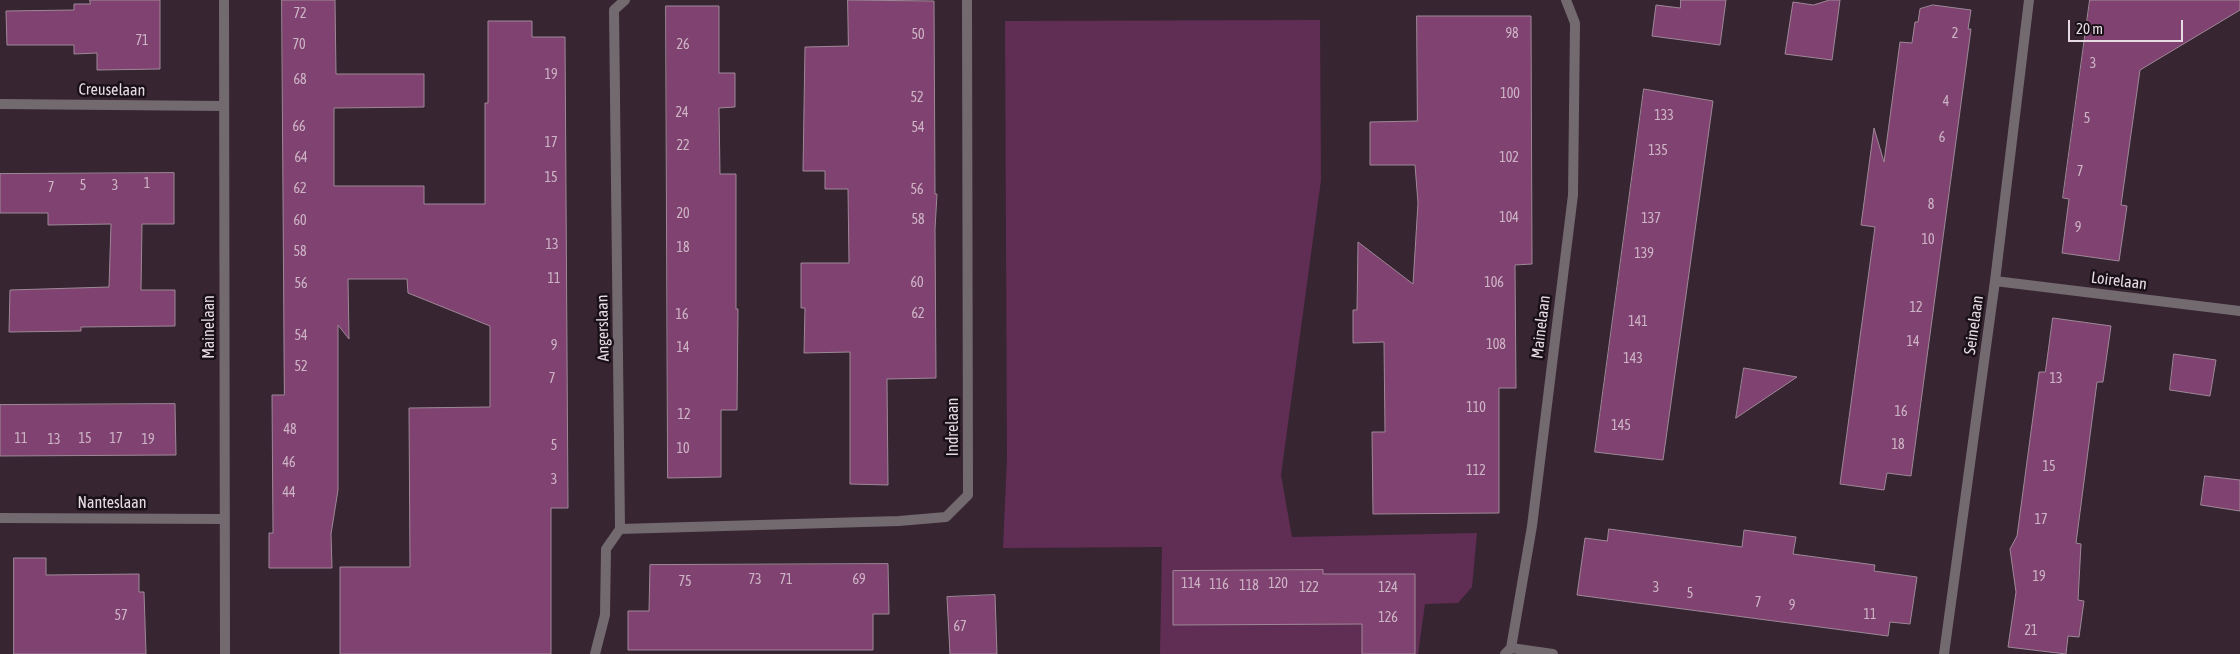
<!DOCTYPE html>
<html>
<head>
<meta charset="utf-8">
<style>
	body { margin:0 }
	#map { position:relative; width:2240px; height:654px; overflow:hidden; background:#372532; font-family:"Asap Condensed",sans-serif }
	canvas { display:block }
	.scale { position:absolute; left:2068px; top:20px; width:115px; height:22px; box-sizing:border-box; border:2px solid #e7dbe3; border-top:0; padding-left:6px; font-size:15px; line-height:18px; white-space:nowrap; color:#e7dbe3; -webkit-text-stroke:4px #191117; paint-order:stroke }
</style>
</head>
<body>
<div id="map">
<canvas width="2240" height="654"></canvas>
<div class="scale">20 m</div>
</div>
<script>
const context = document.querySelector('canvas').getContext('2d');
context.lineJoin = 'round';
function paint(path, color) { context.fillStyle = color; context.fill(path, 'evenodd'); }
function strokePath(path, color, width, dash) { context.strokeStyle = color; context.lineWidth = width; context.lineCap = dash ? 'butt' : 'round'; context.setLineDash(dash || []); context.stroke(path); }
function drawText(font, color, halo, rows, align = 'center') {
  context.font = font + ' "Asap Condensed",sans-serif'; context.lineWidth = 5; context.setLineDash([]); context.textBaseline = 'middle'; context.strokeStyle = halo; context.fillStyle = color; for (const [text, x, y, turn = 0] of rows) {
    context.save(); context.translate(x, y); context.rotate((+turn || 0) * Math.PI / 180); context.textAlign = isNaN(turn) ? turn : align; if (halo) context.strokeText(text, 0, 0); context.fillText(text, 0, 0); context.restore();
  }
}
paint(new Path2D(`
	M 1320,20 L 1321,180 L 1281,475 L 1292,537 L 1477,533 L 1472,587 L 1458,603 L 1425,604 L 1418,654 L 1160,654 L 1162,547 L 1003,548 L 1007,458 L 1005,21 Z`), '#602e54');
const building = new Path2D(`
	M 90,0 L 160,0 L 160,69 L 97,70 L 97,53 L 74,54 L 74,45 L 7,45 L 6,11 L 74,10 L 74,4 L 90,4 Z
	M 282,0 L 335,0 L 336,74 L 424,74 L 424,107 L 334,108 L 334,186 L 424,186 L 424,204 L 485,204 L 485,103 L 488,103 L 488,21 L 532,21 L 532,37 L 565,37 L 568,508 L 551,508 L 551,654 L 340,654 L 340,567 L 410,567 L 409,408 L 490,407 L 490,326 L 408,293 L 407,279 L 348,279 L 349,339 L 338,325 L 338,490 L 331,534 L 332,568 L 269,568 L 269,533 L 273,533 L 272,395 L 284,395 Z
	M 848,0 L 934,1 L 935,194 L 937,194 L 935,229 L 936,378 L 887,379 L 888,485 L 850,484 L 850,352 L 804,353 L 805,308 L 801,308 L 801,263 L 849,263 L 848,189 L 825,189 L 825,171 L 803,171 L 805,47 L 848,46 Z
	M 1681,0 L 1726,0 L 1720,45 L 1652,36 L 1656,5 L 1680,8 Z
	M 1830,0 L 1840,0 L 1832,60 L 1785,54 L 1793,2 L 1813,5 Z
	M 2090,0 L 2240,0 L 2240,10 L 2140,70 L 2121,205 L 2127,206 L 2119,261 L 2062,253 L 2069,199 L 2063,198 Z
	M 1933,5 L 1971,10 L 1968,29 L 1971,29 L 1911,476 L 1887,473 L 1884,490 L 1840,484 L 1875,227 L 1861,225 L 1874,128 L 1884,162 L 1900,42 L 1912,43 L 1915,22 L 1918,22 L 1920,9 Z
	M 666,6 L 719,6 L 719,73 L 735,73 L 735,107 L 719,108 L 720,174 L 736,174 L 736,309 L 738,309 L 737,410 L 721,410 L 721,477 L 668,478 Z
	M 1417,16 L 1531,16 L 1532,264 L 1515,265 L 1516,388 L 1499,388 L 1499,513 L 1373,514 L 1372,432 L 1385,432 L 1384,342 L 1353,343 L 1353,310 L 1357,310 L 1358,242 L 1413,284 L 1418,203 L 1415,165 L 1370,165 L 1370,122 L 1417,121 Z
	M 1644,89 L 1713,101 L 1663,460 L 1595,452 Z
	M 174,173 L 174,224 L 142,224 L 141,290 L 175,290 L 175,326 L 81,327 L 81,331 L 9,332 L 10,290 L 109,287 L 111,224 L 48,225 L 48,213 L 0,213 L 0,174 Z
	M 2053,318 L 2111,326 L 2103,382 L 2097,382 L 2076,543 L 2081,544 L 2078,600 L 2084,601 L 2079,637 L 2068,636 L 2066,654 L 2008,647 L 2016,592 L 2010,549 L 2017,536 L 2039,372 L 2045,372 Z
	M 2174,354 L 2216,360 L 2210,396 L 2170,390 Z
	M 1744,368 L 1797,377 L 1736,418 Z
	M 175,404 L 176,455 L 0,456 L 0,405 Z
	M 2205,476 L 2240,480 L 2240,511 L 2201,505 Z
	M 1609,529 L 1742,547 L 1744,530 L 1796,537 L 1793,554 L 1875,565 L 1874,571 L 1917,577 L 1910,624 L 1890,622 L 1888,636 L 1577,595 L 1585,538 L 1607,541 Z
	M 14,558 L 46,558 L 46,575 L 139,574 L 139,592 L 144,592 L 146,654 L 14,654 Z
	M 888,564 L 889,614 L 873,614 L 873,650 L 628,650 L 628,611 L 649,611 L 650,565 Z
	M 1323,570 L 1323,574 L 1415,574 L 1415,654 L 1362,654 L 1362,624 L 1173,625 L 1173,571 Z
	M 995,595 L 997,654 L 950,654 L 947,597 Z`);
paint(building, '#804371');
strokePath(building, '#9e8897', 1);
strokePath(new Path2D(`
	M 224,0 L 225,654
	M 0,104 L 224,106
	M 1995,281 L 2240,311
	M 0,518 L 223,519
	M 620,529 L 899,521 L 946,517 L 968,495 L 967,0
	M 1511,648 L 1553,654
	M 595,654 L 605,615 L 606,549 L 620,529 L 614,10 L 625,0
	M 1505,654 L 1511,648 L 1532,526 L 1573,195 L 1575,23 L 1566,0
	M 1944,654 L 1995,281 L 2029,0`), '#736a70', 10);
drawText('14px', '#cdb5c6', null, [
	["72",300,14],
	["98",1512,34],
	["2",1955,34],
	["50",918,35],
	["71",142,41],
	["70",299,45],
	["26",683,45],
	["3",2093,64],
	["19",551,75],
	["68",300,80],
	["100",1510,94],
	["52",917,98],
	["4",1946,102],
	["24",682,113],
	["133",1664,116],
	["5",2087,119],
	["66",299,127],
	["54",918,128],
	["6",1942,138],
	["17",551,143],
	["22",683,146],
	["135",1658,151],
	["64",301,158],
	["102",1509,158],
	["7",2080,172],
	["15",551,178],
	["1",147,184],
	["5",83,186],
	["3",115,186],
	["7",51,188],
	["62",300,189],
	["56",917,190],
	["8",1931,205],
	["20",683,214],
	["104",1509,218],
	["137",1651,219],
	["58",918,220],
	["60",300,221],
	["9",2078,228],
	["10",1928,240],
	["13",552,245],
	["18",683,248],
	["58",300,252],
	["139",1644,254],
	["11",554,279],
	["60",917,283],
	["106",1494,283],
	["56",301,284],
	["12",1916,308],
	["62",918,314],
	["16",682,315],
	["141",1638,322],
	["54",301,336],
	["14",1913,342],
	["108",1496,345],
	["9",554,346],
	["14",683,348],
	["143",1633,359],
	["52",301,367],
	["7",552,379],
	["13",2056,379],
	["110",1476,408],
	["16",1901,412],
	["12",684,415],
	["145",1621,426],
	["48",290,430],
	["11",21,439],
	["15",85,439],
	["17",116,439],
	["13",54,440],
	["19",148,440],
	["18",1898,445],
	["5",554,446],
	["10",683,449],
	["46",289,463],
	["15",2049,467],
	["112",1476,471],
	["3",554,480],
	["44",289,493],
	["17",2041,520],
	["19",2039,577],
	["73",755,580],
	["71",786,580],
	["69",859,580],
	["75",685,582],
	["114",1191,584],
	["120",1278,584],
	["116",1219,585],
	["118",1249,586],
	["122",1309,588],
	["124",1388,588],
	["3",1656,588],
	["5",1690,594],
	["7",1758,603],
	["9",1792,606],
	["11",1870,615],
	["57",121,616],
	["126",1388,618],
	["67",960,627],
	["21",2031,631]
]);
drawText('16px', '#e7dbe3', '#191117', [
	["Creuselaan",112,90,1],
	["Loirelaan",2119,281,7],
	["Seinelaan",1974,325,-82],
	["Mainelaan",209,327,-90],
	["Mainelaan",1541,327,-83],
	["Angerslaan",603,328,-91],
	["Indrelaan",953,427,-90],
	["Nanteslaan",112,503]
]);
</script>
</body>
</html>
